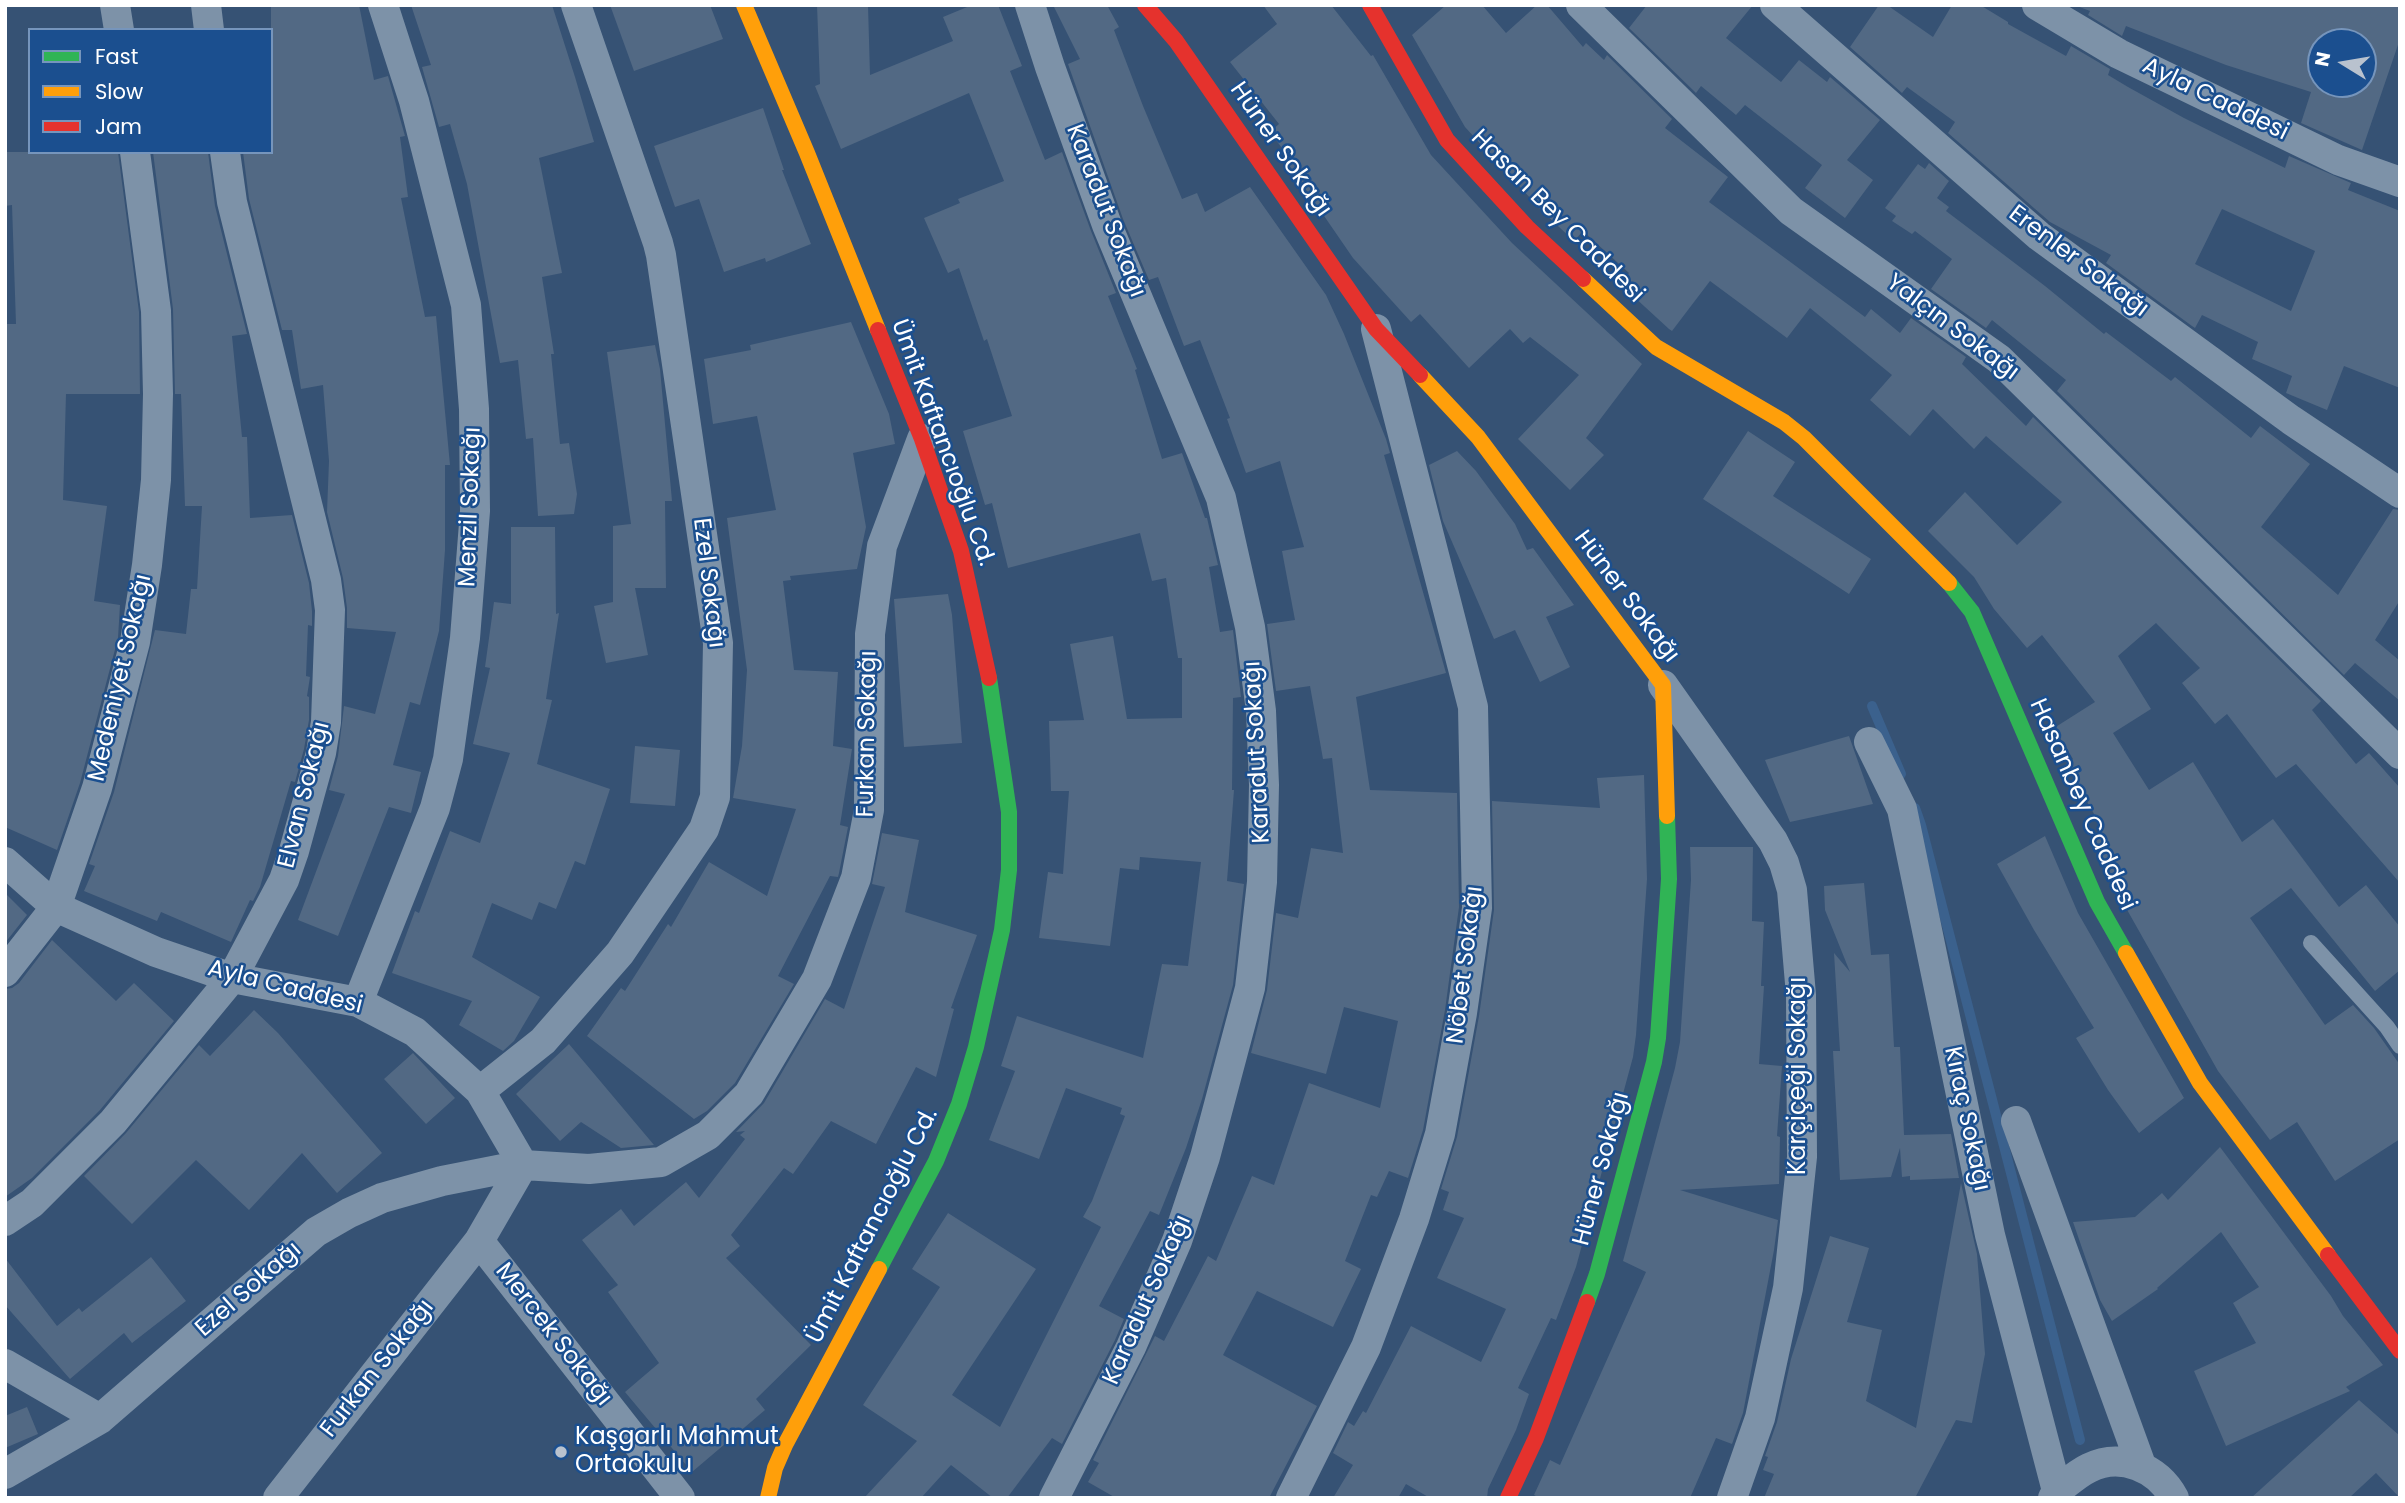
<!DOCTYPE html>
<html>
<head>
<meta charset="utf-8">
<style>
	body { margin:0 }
	#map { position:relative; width:2405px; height:1503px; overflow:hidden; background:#365274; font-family:Poppins,sans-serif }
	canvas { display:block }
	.frame { position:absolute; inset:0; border:7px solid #fff; pointer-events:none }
	.legend { position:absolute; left:28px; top:28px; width:245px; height:126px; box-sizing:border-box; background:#1b4f8f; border:2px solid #7695bc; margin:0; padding:9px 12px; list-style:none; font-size:21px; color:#fff }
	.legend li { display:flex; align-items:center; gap:14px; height:35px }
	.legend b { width:35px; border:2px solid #7695bc }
	.north { position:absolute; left:2307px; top:28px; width:70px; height:70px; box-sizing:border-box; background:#1b4f8f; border:2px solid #7695bc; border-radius:50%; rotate:281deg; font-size:19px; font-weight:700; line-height:28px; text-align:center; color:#fff }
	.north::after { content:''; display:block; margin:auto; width:24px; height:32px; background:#b9c2ce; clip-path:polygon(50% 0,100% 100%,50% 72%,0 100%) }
</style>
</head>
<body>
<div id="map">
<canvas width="2405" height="1503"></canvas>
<div class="frame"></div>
<ul class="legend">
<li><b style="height:9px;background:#30b455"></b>Fast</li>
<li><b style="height:9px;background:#ff9f0a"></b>Slow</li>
<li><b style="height:9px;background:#e5322d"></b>Jam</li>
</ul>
<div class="north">N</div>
</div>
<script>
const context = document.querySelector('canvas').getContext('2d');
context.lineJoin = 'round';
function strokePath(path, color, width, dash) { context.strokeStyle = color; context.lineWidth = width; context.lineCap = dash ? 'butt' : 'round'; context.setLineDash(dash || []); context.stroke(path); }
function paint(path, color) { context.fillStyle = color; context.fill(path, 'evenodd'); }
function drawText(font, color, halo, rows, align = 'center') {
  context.font = font + ' Poppins,sans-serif'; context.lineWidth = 5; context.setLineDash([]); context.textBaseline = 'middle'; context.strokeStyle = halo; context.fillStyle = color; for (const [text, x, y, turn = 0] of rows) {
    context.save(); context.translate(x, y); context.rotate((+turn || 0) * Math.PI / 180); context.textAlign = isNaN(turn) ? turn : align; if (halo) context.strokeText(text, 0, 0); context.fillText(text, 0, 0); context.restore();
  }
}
strokePath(new Path2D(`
	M 1872,706 L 1901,774
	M 1915,808 L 1921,825 L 2080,1440`), '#3b618d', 10);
paint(new Path2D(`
	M 271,5 L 359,5 L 374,80 L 388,76 L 405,136 L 400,137 L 408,197 L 401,198 L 425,317 L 436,316 L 450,465 L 445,465 L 445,550 L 439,631 L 420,705 L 410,702 L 393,765 L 421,772 L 411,813 L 389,807 L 338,936 L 298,920 L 345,794 L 329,790 L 338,756 L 344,706 L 375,714 L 396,632 L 347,628 L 347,608 L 343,578 L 327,512 L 329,461 L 323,385 L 301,389 L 292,330 L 282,330 L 249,199 L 243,152 L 271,152 Z
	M 411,5 L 552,5 L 575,77 L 594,142 L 539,158 L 562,273 L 542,277 L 554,354 L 551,354 L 560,444 L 569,443 L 577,494 L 574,514 L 538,516 L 533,438 L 526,439 L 518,360 L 500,363 L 467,184 L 450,124 L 439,127 L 422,67 L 431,65 Z
	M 610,5 L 710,5 L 723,39 L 634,71 Z
	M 817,5 L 868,5 L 870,75 L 953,41 L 943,17 L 972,5 L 998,5 L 1022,66 L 1010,71 L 1045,160 L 1062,152 L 1091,231 L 1116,293 L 1108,296 L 1137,369 L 1135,370 L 1162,459 L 1182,453 L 1205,518 L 1207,518 L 1218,565 L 1209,567 L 1220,632 L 1233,630 L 1241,697 L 1233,698 L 1232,790 L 1234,790 L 1227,881 L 1244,884 L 1233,985 L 1202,1099 L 1186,1148 L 1159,1215 L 1150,1211 L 1099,1306 L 1124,1319 L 1115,1340 L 1062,1444 L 1052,1438 L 1007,1498 L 993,1498 L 951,1465 L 921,1498 L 864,1498 L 917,1441 L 863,1405 L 940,1287 L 912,1269 L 948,1213 L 1036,1269 L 952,1395 L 1000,1427 L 1101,1227 L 1083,1217 L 1092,1201 L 1125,1116 L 1120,1114 L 1122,1108 L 1066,1088 L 1039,1159 L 989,1140 L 1015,1071 L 1001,1066 L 1017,1016 L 1143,1058 L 1162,964 L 1188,966 L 1201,862 L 1140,857 L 1139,870 L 1120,868 L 1110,946 L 1039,938 L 1048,872 L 1063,874 L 1069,791 L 1051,791 L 1049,721 L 1084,720 L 1070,644 L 1113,636 L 1127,719 L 1182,718 L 1182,658 L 1178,658 L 1166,578 L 1152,581 L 1140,533 L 1008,568 L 992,503 L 985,505 L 963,431 L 1012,416 L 987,339 L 984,341 L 959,268 L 948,273 L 924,218 L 960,203 L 958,199 L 1004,181 L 969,93 L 841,149 L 815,86 L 820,84 Z
	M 1053,5 L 1107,5 L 1119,27 L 1114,30 L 1143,106 L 1182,199 L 1197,193 L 1205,212 L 1250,187 L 1326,295 L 1344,334 L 1386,439 L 1390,453 L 1384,455 L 1446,673 L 1356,697 L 1370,790 L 1457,793 L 1459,907 L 1445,1010 L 1423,1130 L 1408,1178 L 1389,1171 L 1377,1197 L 1371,1195 L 1345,1261 L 1361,1269 L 1333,1327 L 1257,1291 L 1223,1355 L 1317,1406 L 1269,1498 L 1116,1498 L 1088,1482 L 1099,1463 L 1093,1460 L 1155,1336 L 1164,1341 L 1208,1256 L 1216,1261 L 1252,1176 L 1274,1185 L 1309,1083 L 1380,1108 L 1398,1021 L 1344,1007 L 1326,1074 L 1251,1053 L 1267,990 L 1276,913 L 1298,918 L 1311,848 L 1343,853 L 1332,758 L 1323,759 L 1310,686 L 1276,691 L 1267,624 L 1295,620 L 1282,551 L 1304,547 L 1280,461 L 1246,473 L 1227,419 L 1230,418 L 1200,340 L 1184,346 L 1158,277 L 1149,280 L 1123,219 L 1068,64 L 1080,59 Z
	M 1263,5 L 1331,5 L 1371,56 L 1373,55 L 1431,155 L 1512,243 L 1642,364 L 1586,438 L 1604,455 L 1570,490 L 1518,439 L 1579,375 L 1530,337 L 1523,343 L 1510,329 L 1469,368 L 1420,314 L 1411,322 L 1353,258 L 1289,165 L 1293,163 L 1270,132 L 1279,124 L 1230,62 L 1277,24 Z
	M 1446,5 L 1482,5 L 1506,33 L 1537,5 L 1547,5 L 1583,47 L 1586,43 L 1604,60 L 1607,55 L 1672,119 L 1665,128 L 1728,177 L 1709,202 L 1865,317 L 1871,309 L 1900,333 L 1911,318 L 1966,357 L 1962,364 L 2026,426 L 2033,417 L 2321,701 L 2312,710 L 2356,764 L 2369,753 L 2400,788 L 2400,883 L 2296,764 L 2276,778 L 2227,714 L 2215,724 L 2182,683 L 2200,668 L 2156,623 L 2118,656 L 2151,709 L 2113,733 L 2149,790 L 2193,762 L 2242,842 L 2273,819 L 2339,907 L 2366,885 L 2400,927 L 2400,970 L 2375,991 L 2291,888 L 2250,918 L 2325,1025 L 2353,1005 L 2374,1028 L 2400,1065 L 2400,1139 L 2335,1181 L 2297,1122 L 2270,1140 L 2218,1071 L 2117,892 L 2092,836 L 2103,830 L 2066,764 L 2073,759 L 2054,728 L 2095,702 L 2042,635 L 2027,648 L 1994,609 L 1974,577 L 1928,531 L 1965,492 L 2017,545 L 2062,502 L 1986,436 L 1974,449 L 1933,409 L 1910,436 L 1870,400 L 1892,375 L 1810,308 L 1787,338 L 1710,281 L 1672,331 L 1669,329 L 1620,284 L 1629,273 L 1583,231 L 1574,241 L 1543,212 L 1465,127 L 1412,35 Z
	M 1647,5 L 1753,5 L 1726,38 L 1781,82 L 1799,60 L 1827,82 L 1830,77 L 1880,120 L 1847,160 L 1873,180 L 1845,218 L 1805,188 L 1822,165 L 1745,105 L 1736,115 L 1701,86 L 1696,93 L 1629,28 Z
	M 1879,5 L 1887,5 L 1933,37 L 1952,5 L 1980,5 L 2008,22 L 2008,24 L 2066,56 L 2071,46 L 2110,69 L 2108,75 L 2128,87 L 2184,118 L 2285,168 L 2289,156 L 2351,183 L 2348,190 L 2400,211 L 2400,388 L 2344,366 L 2327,410 L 2286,393 L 2292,376 L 2252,359 L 2258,342 L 2202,315 L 2195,328 L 2192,326 L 2106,263 L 2111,255 L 2050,222 L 1948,133 L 1955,122 L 1907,87 L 1902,93 L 1850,47 ZM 2222,209 L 2315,251 L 2291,311 L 2195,264 Z
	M 2400,5 L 2400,39 L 2362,150 L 2301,123 L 2311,92 L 2226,65 L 2126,26 L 2122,36 L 2088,15 L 2090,11 L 2077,6 ZM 2321,42 L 2363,42 L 2363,84 L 2321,84 Z
	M 763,108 L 784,170 L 782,170 L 811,244 L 766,262 L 765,258 L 724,272 L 699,199 L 675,207 L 654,146 Z
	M 5,152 L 118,152 L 139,312 L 140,394 L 66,394 L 63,500 L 107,506 L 94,601 L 120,605 L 118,638 L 80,783 L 57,850 L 5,827 L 5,324 L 16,324 L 12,205 L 5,206 Z
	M 153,152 L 208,152 L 215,206 L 247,334 L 232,336 L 242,437 L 247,437 L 250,518 L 292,515 L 309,583 L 312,611 L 312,626 L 308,625 L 306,676 L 310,677 L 307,696 L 309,697 L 309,720 L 304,749 L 295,782 L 291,781 L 260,887 L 253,901 L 250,900 L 231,942 L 161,912 L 157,921 L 84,891 L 95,866 L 89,864 L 114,792 L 155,630 L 186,634 L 191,589 L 197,589 L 202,506 L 185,506 L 181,394 L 175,394 L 173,309 Z
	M 1929,163 L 1949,181 L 1937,198 L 1949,207 L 1946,211 L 2045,286 L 2104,334 L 2106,332 L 2171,381 L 2175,377 L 2251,438 L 2260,426 L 2310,464 L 2261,527 L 2338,595 L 2393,509 L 2400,510 L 2400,600 L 2375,640 L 2400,661 L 2400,701 L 2355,663 L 2344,675 L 2057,391 L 2066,380 L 1992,320 L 1986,328 L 1931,289 L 1952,259 L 1915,231 L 1912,234 L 1892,221 L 1896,216 L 1885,208 L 1918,164 L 1925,169 Z
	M 851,322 L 889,414 L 895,444 L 853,453 L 866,527 L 857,569 L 790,576 L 791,580 L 783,581 L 794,670 L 838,672 L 833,746 L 852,749 L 840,825 L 848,827 L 839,873 L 838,877 L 830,876 L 778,976 L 794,984 L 735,1083 L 707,1111 L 694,1119 L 587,1036 L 621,988 L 625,991 L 668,924 L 671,927 L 709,862 L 767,896 L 796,809 L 733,798 L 742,746 L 747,670 L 727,518 L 776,510 L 757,416 L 713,424 L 704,359 L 751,350 L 750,345 Z
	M 655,345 L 660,369 L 672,501 L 665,501 L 666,588 L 635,588 L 648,655 L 606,663 L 594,606 L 613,602 L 613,526 L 631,524 L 607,352 Z
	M 1748,431 L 1795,462 L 1773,496 L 1871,559 L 1849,594 L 1703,499 Z
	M 1457,451 L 1476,471 L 1515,524 L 1527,550 L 1533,548 L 1574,605 L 1546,617 L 1570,667 L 1540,682 L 1515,630 L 1494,639 L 1443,521 L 1429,465 Z
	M 511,527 L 555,527 L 556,614 L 559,613 L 546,699 L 552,700 L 537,764 L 610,789 L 585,865 L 575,861 L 556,909 L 539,902 L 532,920 L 492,903 L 472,957 L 540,997 L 514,1041 L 503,1051 L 459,1025 L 472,1001 L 392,973 L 415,911 L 419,913 L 450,831 L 480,843 L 510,753 L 473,744 L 490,668 L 485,667 L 494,602 L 511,604 Z
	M 948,594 L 952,615 L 962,743 L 904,747 L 894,599 Z
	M 1849,736 L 1873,804 L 1790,822 L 1765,760 Z
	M 635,746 L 680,750 L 675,806 L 630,803 Z
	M 1644,775 L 1647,879 L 1636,1035 L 1633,1057 L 1576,1267 L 1556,1320 L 1551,1318 L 1518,1388 L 1529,1394 L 1516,1430 L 1488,1489 L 1487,1498 L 1430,1498 L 1406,1484 L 1398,1498 L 1333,1498 L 1353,1465 L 1333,1453 L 1348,1422 L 1354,1426 L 1363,1411 L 1366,1413 L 1411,1326 L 1481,1362 L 1506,1309 L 1437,1278 L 1464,1218 L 1443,1210 L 1449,1192 L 1441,1189 L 1457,1137 L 1479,1016 L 1494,910 L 1492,801 L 1600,808 L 1597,778 Z
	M 882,833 L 919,840 L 905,912 L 977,935 L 951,1008 L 954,1009 L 936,1077 L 916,1067 L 876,1144 L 831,1121 L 793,1174 L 784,1168 L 731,1235 L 740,1246 L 726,1258 L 811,1345 L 756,1399 L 765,1410 L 692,1472 L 625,1392 L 659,1363 L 608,1292 L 618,1285 L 582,1240 L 621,1209 L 634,1226 L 686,1182 L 699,1198 L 745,1139 L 740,1135 L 745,1131 L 736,1132 L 764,1103 L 825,999 L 844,1009 L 885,887 L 872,884 Z
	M 2045,836 L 2078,913 L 2184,1098 L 2139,1133 L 2108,1090 L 2076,1038 L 2094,1028 L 2034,930 L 1997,864 Z
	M 1690,847 L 1753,847 L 1752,921 L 1764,922 L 1761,986 L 1764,986 L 1759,1064 L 1782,1066 L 1777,1136 L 1780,1137 L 1779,1184 L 1680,1190 L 1778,1220 L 1774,1250 L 1743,1413 L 1732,1444 L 1716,1438 L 1690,1498 L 1540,1498 L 1534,1495 L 1550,1460 L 1560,1465 L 1646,1272 L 1623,1261 L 1675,1068 L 1680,1042 L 1691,880 Z
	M 1864,883 L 1871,955 L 1889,954 L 1894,1047 L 1900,1047 L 1904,1135 L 1951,1134 L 1959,1178 L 1910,1180 L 1910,1176 L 1902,1177 L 1900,1148 L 1891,1177 L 1840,1180 L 1833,1051 L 1840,1051 L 1834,953 L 1850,972 L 1825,910 L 1824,886 Z
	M 5,893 L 27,915 L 5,943 Z
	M 52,940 L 116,1001 L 134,983 L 174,1021 L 100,1110 L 32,1178 L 5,1197 L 5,989 L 12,988 L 19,983 Z
	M 254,1010 L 278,1033 L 382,1153 L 337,1193 L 302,1153 L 249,1210 L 196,1160 L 132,1224 L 84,1176 L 126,1133 L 199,1045 L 210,1056 Z
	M 569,1044 L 654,1145 L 621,1148 L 581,1122 L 560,1141 L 516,1094 Z
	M 413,1053 L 455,1098 L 426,1124 L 384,1079 Z
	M 2220,1147 L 2331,1296 L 2343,1316 L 2383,1365 L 2346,1387 L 2350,1391 L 2226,1446 L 2194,1371 L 2256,1343 L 2233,1303 L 2259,1287 L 2221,1232 L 2157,1288 L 2158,1289 L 2112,1321 L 2100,1300 L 2073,1222 L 2135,1217 L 2162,1193 L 2168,1200 Z
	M 1961,1183 L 1977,1254 L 1985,1354 L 1972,1423 L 1956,1420 L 1915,1498 L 1764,1498 L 1774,1474 L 1763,1470 L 1768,1457 L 1765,1456 L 1777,1422 L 1791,1359 L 1830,1236 L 1869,1248 L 1847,1322 L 1882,1330 L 1866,1401 L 1916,1428 Z
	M 151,1257 L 186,1301 L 132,1343 L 124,1333 L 70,1379 L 5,1305 L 5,1258 L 57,1326 L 79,1308 L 82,1312 Z
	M 2359,1400 L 2400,1436 L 2400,1498 L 2376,1473 L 2349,1498 L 2251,1498 Z
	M 27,1407 L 38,1434 L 5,1448 L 5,1416 Z`), '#526984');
strokePath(new Path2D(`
	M 2311,943 L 2387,1027 L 2400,1046`), '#7d92a8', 16);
strokePath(new Path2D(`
	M 115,5 L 119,30
	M 206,5 L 209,30
	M 1030,5 L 1050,67 L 1107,225 L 1221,498 L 1250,627 L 1261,711 L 1264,785 L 1262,882 L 1250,988 L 1205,1157 L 1177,1241 L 1131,1347 L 1054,1498
	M 1581,5 L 1791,211 L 1999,359 L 2400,754
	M 1775,5 L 2039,236 L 2291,420 L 2400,493
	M 2037,5 L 2119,54 L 2338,160 L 2400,182
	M 1663,685 L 1773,841 L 1784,863 L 1792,890 L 1801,995 L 1802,1157 L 1788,1288 L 1760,1418 L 1732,1498
	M 1869,742 L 1902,809 L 1990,1235 L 2057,1491 L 2053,1498
	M 5,862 L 56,907 L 156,952 L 232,978 L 358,1002 L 415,1032 L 480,1091 L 523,1165
	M 5,972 L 56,907 L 97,788 L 135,642 L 147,565 L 156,480 L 158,394 L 156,311 L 135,152
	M 358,1002 L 435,808 L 448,759 L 465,638 L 475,511 L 474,409 L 466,305 L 414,101 L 383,5
	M 480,1091 L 543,1041 L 620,953 L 704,829 L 715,797 L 718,643 L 661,255 L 658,243 L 576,5
	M 2016,1121 L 2141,1465
	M 523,1165 L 479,1241 L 680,1498
	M 5,1221 L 32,1203 L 113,1122 L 232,978 L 284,880 L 294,851 L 321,753 L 326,722 L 330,610 L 326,580 L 232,202 L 225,152
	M 5,1364 L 100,1419
	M 5,1474 L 100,1419 L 316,1232 L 349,1213 L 382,1198 L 442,1181 L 523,1165 L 589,1169 L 661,1162 L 708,1135 L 749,1094 L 817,979 L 856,878 L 869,810 L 870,634 L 882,546 L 922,439
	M 2057,1491 C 2067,1483 2078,1473 2089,1468 C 2121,1452 2158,1468 2174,1498
	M 278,1498 L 479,1241
	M 1291,1498 L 1366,1347 L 1414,1219 L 1440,1134 L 1462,1013 L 1477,908 L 1473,707 L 1376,329`), '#7d92a8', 30);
strokePath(new Path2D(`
	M 1949,583 L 1972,612 L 2097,902 L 2126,953
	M 879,1269 L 936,1161 L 959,1104 L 976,1047 L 1002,930 L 1009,870 L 1009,812 L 989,678
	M 1587,1302 L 1597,1274 L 1654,1062 L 1658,1038 L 1669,879 L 1667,816`), '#30b455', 16);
strokePath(new Path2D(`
	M 744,5 L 807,153 L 878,330
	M 1583,279 L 1656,347 L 1784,422 L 1804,438 L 1949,583
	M 1420,375 L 1478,437 L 1663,685 L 1667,816
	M 2126,953 L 2200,1083 L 2328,1255
	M 768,1498 L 775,1468 L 785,1445 L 879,1269`), '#ff9f0a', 16);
strokePath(new Path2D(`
	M 1145,5 L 1176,41 L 1376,329 L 1420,375
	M 1370,5 L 1447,140 L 1527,227 L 1583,279
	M 878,330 L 922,439 L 961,551 L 989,678
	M 2328,1255 L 2400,1351
	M 1508,1498 L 1536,1438 L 1587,1302`), '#e5322d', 16);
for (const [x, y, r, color] of [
	[561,1452,7,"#b9c2ce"]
]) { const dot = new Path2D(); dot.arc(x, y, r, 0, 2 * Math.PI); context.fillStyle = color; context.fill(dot); strokePath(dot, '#1b4f8f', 2.5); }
drawText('24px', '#fff', '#1b4f8f', [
	["Ayla Caddesi",2215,100,26],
	["Hüner Sokağı",1280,150,55],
	["Karadut Sokağı",1105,211,69],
	["Hasan Bey Caddesi",1557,217,45],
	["Erenler Sokağı",2078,262,37],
	["Yalçın Sokağı",1952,328,37],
	["Ümit Kaftancıoğlu Cd.",942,443,70],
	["Menzil Sokağı",471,507,-88],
	["Ezel Sokağı",708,583,83],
	["Hüner Sokağı",1626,597,53],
	["Medeniyet Sokağı",121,678,-77],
	["Furkan Sokağı",868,734,-89],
	["Karadut Sokağı",1258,752,-93],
	["Elvan Sokağı",305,795,-76],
	["Hasanbey Caddesi",2082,805,66],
	["Nöbet Sokağı",1466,965,-83],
	["Ayla Caddesi",285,988,14],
	["Karçiçeği Sokağı",1799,1076,-90],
	["Kıraç Sokağı",1966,1119,78],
	["Hüner Sokağı",1602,1169,-75],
	["Ümit Kaftancıoğlu Cd.",873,1226,-63],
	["Ezel Sokağı",249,1290,-41],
	["Karadut Sokağı",1148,1300,-66],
	["Mercek Sokağı",553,1335,52],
	["Furkan Sokağı",378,1369,-52]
]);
drawText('24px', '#fff', '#1b4f8f', [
	["Kaşgarlı Mahmut",575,1438],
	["Ortaokulu",575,1466]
], 'left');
</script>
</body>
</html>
